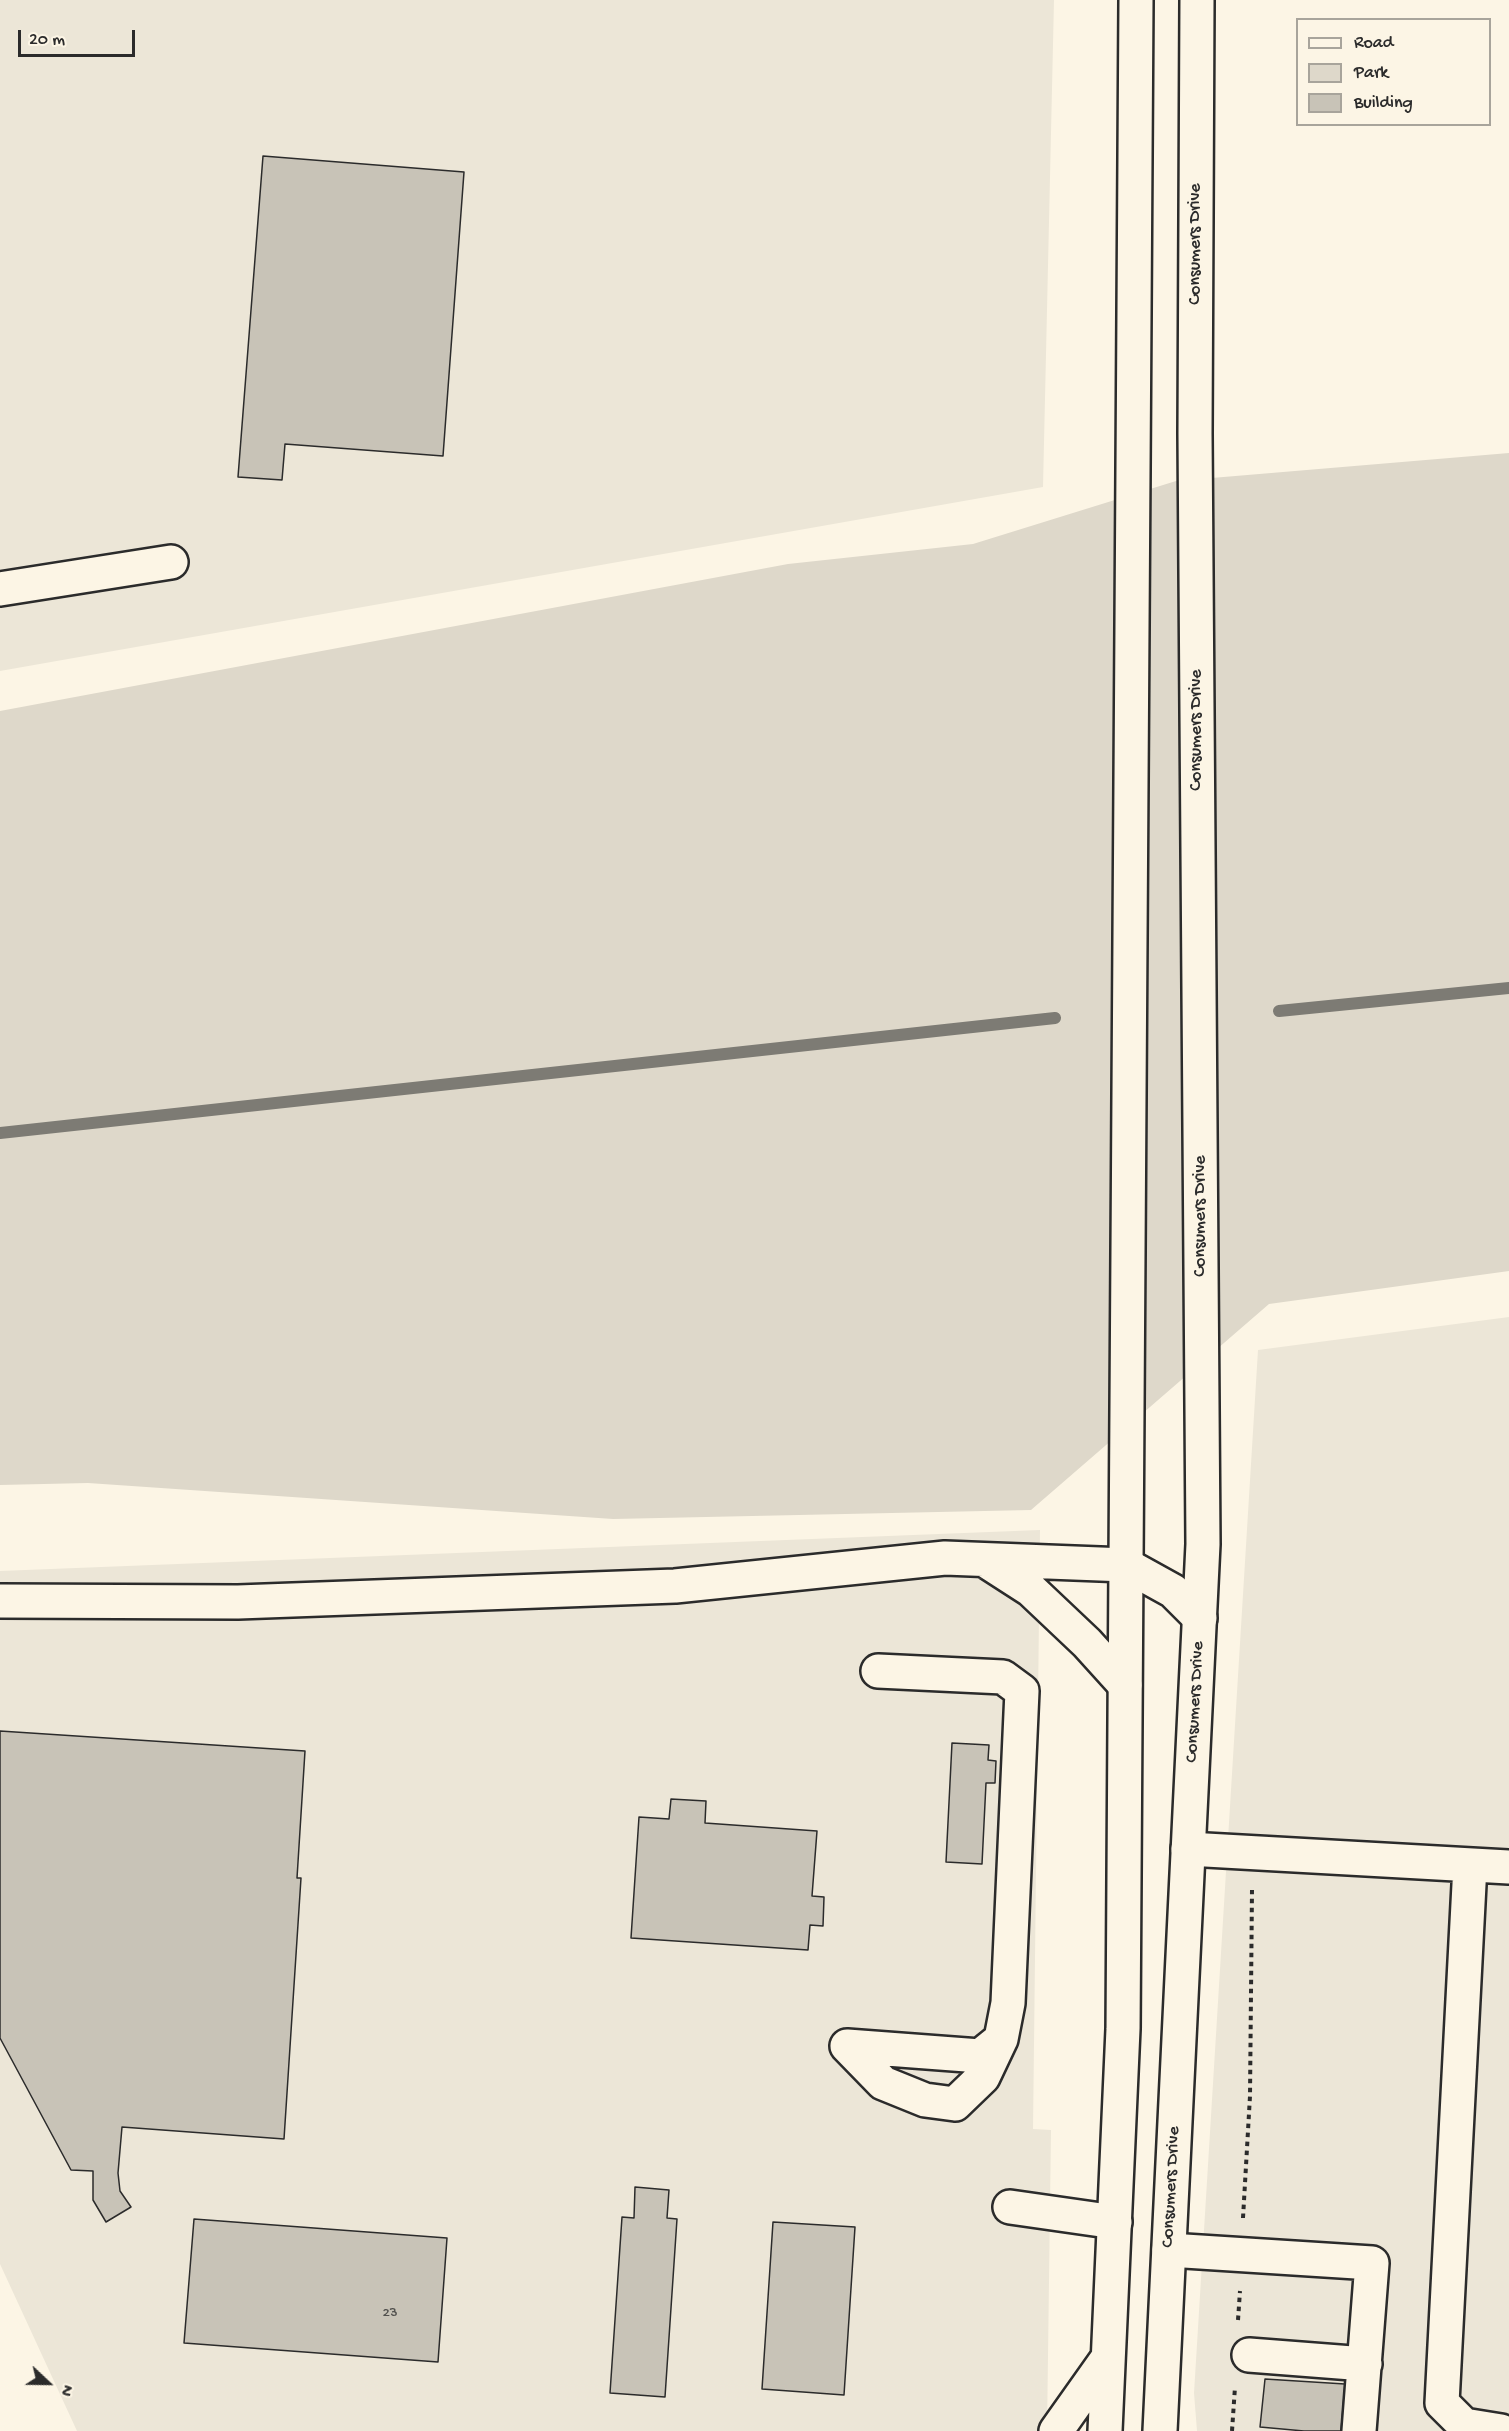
<!DOCTYPE html>
<html>
<head>
<meta charset="utf-8">
<style>
	body { margin:0 }
	#map { position:relative; width:1509px; height:2431px; overflow:hidden; background:#fcf5e5; font-family:"Gochi Hand",sans-serif }
	canvas { display:block }
	.legend { position:absolute; left:1296px; top:18px; width:195px; height:108px; box-sizing:border-box; background:#fcf5e5; border:2px solid #a8a49b; margin:0; padding:8px 10px; list-style:none; font-size:18px; color:#2b2b2b }
	.legend li { display:flex; align-items:center; gap:12px; height:30px }
	.legend b { width:30px; border:2px solid #a8a49b }
	.north { position:absolute; left:18px; top:2353px; width:60px; height:60px; -webkit-text-stroke:4px #fcf5e5; paint-order:stroke; rotate:112deg; font-size:16px; font-weight:700; line-height:24px; text-align:center; color:#2b2b2b }
	.north::after { content:''; display:block; margin:auto; width:21px; height:27px; background:#2b2b2b; clip-path:polygon(50% 0,100% 100%,50% 72%,0 100%) }
	.scale { position:absolute; left:18px; top:30px; width:117px; height:27px; box-sizing:border-box; border:3px solid #2b2b2b; border-top:0; padding-left:8px; font-size:18px; line-height:21px; white-space:nowrap; color:#2b2b2b; -webkit-text-stroke:4px #fcf5e5; paint-order:stroke }
</style>
</head>
<body>
<div id="map">
<canvas width="1509" height="2431"></canvas>
<ul class="legend">
<li><b style="height:8px;background:#fcf5e5"></b>Road</li>
<li><b style="height:16px;background:#ded8ca"></b>Park</li>
<li><b style="height:16px;background:#c8c3b7"></b>Building</li>
</ul>
<div class="north">N</div>
<div class="scale">20 m</div>
</div>
<script>
const context = document.querySelector('canvas').getContext('2d');
context.lineJoin = 'round';
function paint(path, color) { context.fillStyle = color; context.fill(path, 'evenodd'); }
function strokePath(path, color, width, dash) { context.strokeStyle = color; context.lineWidth = width; context.lineCap = dash ? 'butt' : 'round'; context.setLineDash(dash || []); context.stroke(path); }
function drawText(font, color, halo, rows, align = 'center') {
  context.font = font + ' "Gochi Hand",sans-serif'; context.lineWidth = 4.5; context.setLineDash([]); context.textBaseline = 'middle'; context.strokeStyle = halo; context.fillStyle = color; for (const [text, x, y, turn = 0] of rows) {
    context.save(); context.translate(x, y); context.rotate((+turn || 0) * Math.PI / 180); context.textAlign = isNaN(turn) ? turn : align; if (halo) context.strokeText(text, 0, 0); context.fillText(text, 0, 0); context.restore();
  }
}
paint(new Path2D(`
	M 0,0 L 1054,0 L 1043,487 L 0,671 Z
	M 1509,1317 L 1509,2431 L 1197,2431 L 1194,2393 L 1258,1350 Z
	M 1040,1530 L 1033,2129 L 1051,2130 L 1047,2431 L 77,2431 L 0,2264 L 0,1571 Z`), '#ece6d7');
paint(new Path2D(`
	M 1509,453 L 1509,1271 L 1269,1304 L 1031,1510 L 613,1519 L 88,1483 L 0,1485 L 0,711 L 788,564 L 973,544 L 1176,481 Z`), '#ded8ca');
strokePath(new Path2D(`
	M 1279,1011 L 1509,988
	M 0,1133 L 1055,1018`), '#7d7b74', 12);
const building = new Path2D(`
	M 263,156 L 464,172 L 443,456 L 285,444 L 282,480 L 238,477 Z
	M 0,1731 L 305,1751 L 297,1878 L 301,1878 L 284,2139 L 122,2127 L 118,2173 L 120,2191 L 131,2207 L 106,2222 L 93,2200 L 93,2171 L 71,2170 L 0,2038 Z
	M 952,1743 L 989,1745 L 988,1760 L 996,1761 L 995,1783 L 986,1783 L 982,1864 L 946,1862 Z
	M 671,1799 L 706,1801 L 705,1823 L 817,1831 L 812,1896 L 824,1897 L 823,1926 L 810,1925 L 808,1950 L 631,1938 L 639,1817 L 669,1819 Z
	M 635,2187 L 669,2190 L 667,2218 L 677,2219 L 665,2397 L 610,2393 L 622,2217 L 634,2218 Z
	M 194,2219 L 447,2238 L 438,2362 L 184,2343 Z
	M 773,2222 L 855,2227 L 844,2395 L 762,2389 Z
	M 1265,2379 L 1345,2384 L 1341,2431 L 1304,2431 L 1260,2427 Z`);
paint(building, '#c8c3b7');
strokePath(building, '#2b2b2b', 1.5);
const minor = new Path2D(`
	M 0,589 L 171,562
	M 986,1561 L 1031,1590 L 1087,1643 L 1125,1685
	M 0,1601 L 238,1602 L 675,1586 L 945,1558 L 1126,1565 L 1173,1591 L 1200,1618
	M 1188,1849 L 1509,1867
	M 1470,1865 L 1442,2403 L 1464,2425 L 1501,2431
	M 847,2046 L 980,2056 L 1001,2039 L 1008,2003 L 1022,1691 L 1003,1677 L 878,1671
	M 847,2046 L 883,2083 L 925,2100 L 955,2104 L 983,2077 L 1001,2039
	M 1010,2207 L 1115,2222
	M 1169,2250 L 1372,2263 L 1359,2431
	M 1249,2355 L 1365,2364`);
const major = new Path2D(`
	M 1056,2431 L 1107,2359
	M 1105,2431 L 1123,2029 L 1136,0
	M 1160,2431 L 1203,1544 L 1195,433 L 1197,0`);
strokePath(minor, '#2b2b2b', 38);
strokePath(major, '#2b2b2b', 38);
strokePath(new Path2D(`
	M 1243,2218 L 1250,2096 L 1252,1890
	M 1238,2320 L 1240,2291
	M 1232,2431 L 1235,2387`), '#2b2b2b', 4, [4.5, 4.5]);
strokePath(minor, '#fcf5e5', 33);
strokePath(major, '#fcf5e5', 33);
drawText('15px', '#52514e', null, [
	["23",390,2314]
]);
drawText('18px', '#2b2b2b', '#fcf5e5', [
	["Consumers Drive",1196,244,-90],
	["Consumers Drive",1197,730,-90],
	["Consumers Drive",1201,1216,-90],
	["Consumers Drive",1196,1702,-87],
	["Consumers Drive",1172,2187,-87]
]);
</script>
</body>
</html>
